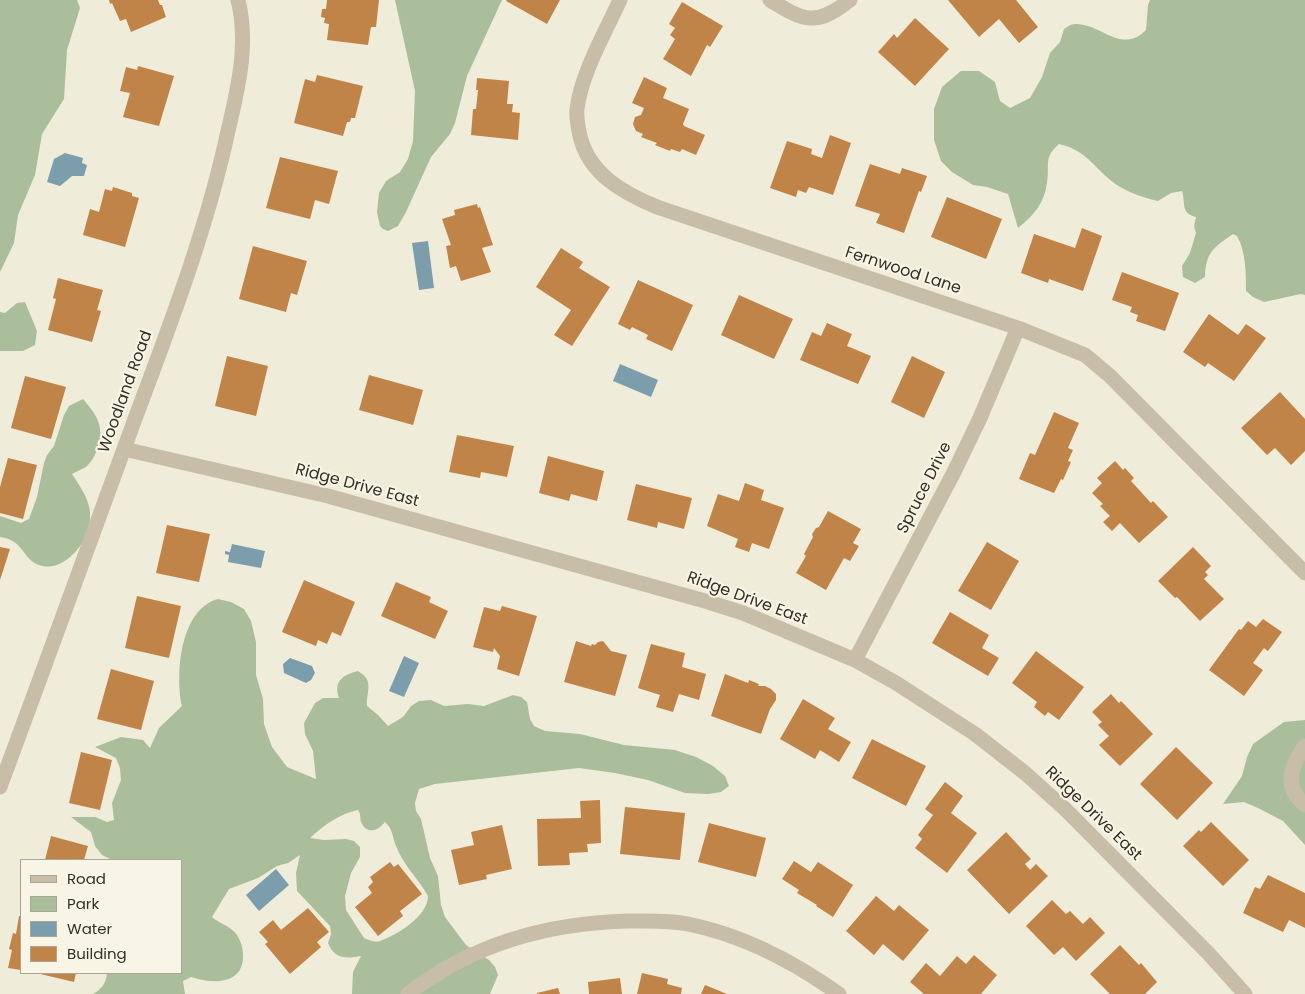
<!DOCTYPE html>
<html>
<head>
<meta charset="utf-8">
<style>
	body { margin:0 }
	#map { position:relative; width:1305px; height:994px; overflow:hidden; background:#f0ecda; font-family:Poppins,sans-serif }
	canvas { display:block }
	.legend { position:absolute; left:20px; top:859px; width:162px; height:115px; box-sizing:border-box; background:#f8f5e6; border:1px solid #aaa69a; margin:0; padding:6px 9px; list-style:none; font-size:15px; color:#342f27 }
	.legend li { display:flex; align-items:center; gap:10px; height:25px }
	.legend b { width:25px; border:1px solid #aaa69a }
</style>
</head>
<body>
<div id="map">
<canvas width="1305" height="994"></canvas>
<ul class="legend">
<li><b style="height:6px;background:#c8bea7"></b>Road</li>
<li><b style="height:14px;background:#aabe9b"></b>Park</li>
<li><b style="height:14px;background:#7b9dac"></b>Water</li>
<li><b style="height:14px;background:#c08448"></b>Building</li>
</ul>
</div>
<script>
const context = document.querySelector('canvas').getContext('2d');
context.lineJoin = 'round';
function paint(path, color) { context.fillStyle = color; context.fill(path, 'evenodd'); }
function strokePath(path, color, width, dash) { context.strokeStyle = color; context.lineWidth = width; context.lineCap = dash ? 'butt' : 'round'; context.setLineDash(dash || []); context.stroke(path); }
function drawText(font, color, halo, rows, align = 'center') {
  context.font = font + ' Poppins,sans-serif'; context.lineWidth = 4.5; context.setLineDash([]); context.textBaseline = 'middle'; context.strokeStyle = halo; context.fillStyle = color; for (const [text, x, y, turn = 0] of rows) {
    context.save(); context.translate(x, y); context.rotate((+turn || 0) * Math.PI / 180); context.textAlign = isNaN(turn) ? turn : align; if (halo) context.strokeText(text, 0, 0); context.fillText(text, 0, 0); context.restore();
  }
}
paint(new Path2D(`
	M 0,0 L 77,0 L 80,8 L 67,50 L 64,99 L 42,134 L 35,175 L 18,215 L 14,243 L 0,272 Z
	M 395,0 L 502,0 L 467,76 L 455,123 L 450,134 L 431,157 L 406,212 L 398,226 L 388,231 L 383,229 L 380,226 L 377,212 L 379,193 L 386,181 L 400,172 L 408,159 L 413,141 L 415,91 Z
	M 1150,0 L 1305,0 L 1305,295 L 1301,294 L 1264,302 L 1253,297 L 1246,291 C 1246,273 1246,252 1237,236 L 1233,234 C 1213,248 1206,252 1205,277 L 1195,283 L 1183,277 L 1182,266 L 1190,253 L 1196,233 L 1194,226 L 1196,217 C 1180,213 1186,204 1182,191 L 1171,193 L 1158,201 C 1141,197 1123,191 1109,179 C 1091,163 1084,150 1059,144 C 1043,158 1050,165 1047,183 C 1044,204 1034,215 1018,228 L 1008,194 L 987,187 L 973,185 L 952,172 L 941,161 L 934,140 L 934,109 L 942,87 L 961,71 L 979,71 L 995,82 L 1000,101 L 1010,108 L 1030,98 L 1042,77 L 1050,53 L 1060,42 L 1064,29 C 1067,27 1071,24 1075,24 C 1101,23 1121,55 1146,30 L 1148,5 Z
	M 25,302 L 37,331 L 35,345 L 23,351 L 0,351 L 0,312 L 5,313 L 17,303 Z
	M 83,399 C 98,416 105,428 97,450 C 95,455 91,463 86,467 C 82,469 76,472 72,474 C 79,485 89,498 90,512 C 90,517 90,526 88,531 C 82,549 60,573 39,565 C 22,559 24,540 0,537 L 0,516 L 21,523 L 29,519 L 37,497 L 44,463 L 47,455 L 54,446 L 64,415 L 69,406 Z
	M 218,599 L 231,602 L 244,609 L 251,621 L 256,642 L 256,675 L 263,699 L 264,724 L 272,747 L 287,767 L 316,779 L 313,751 L 305,734 L 304,723 L 315,703 L 323,698 L 339,698 C 333,681 343,675 358,671 C 375,681 366,691 367,706 L 378,715 L 388,726 L 403,717 L 411,706 L 419,701 L 431,700 L 444,706 L 468,704 L 484,706 L 513,695 L 521,697 L 527,702 L 530,719 L 534,726 L 545,731 L 580,734 L 624,745 L 675,750 L 696,757 L 713,766 L 725,776 L 729,786 L 721,792 L 708,794 L 685,793 L 648,780 L 615,773 L 579,768 L 435,784 L 419,789 L 415,803 L 416,811 L 421,819 L 430,858 L 438,876 L 441,905 L 445,917 L 466,945 L 489,960 L 495,967 L 498,975 L 490,994 L 352,994 L 353,972 L 361,956 C 347,959 334,959 328,943 L 331,934 L 330,926 L 297,891 L 296,873 L 300,855 L 288,863 L 277,866 L 258,878 L 229,889 L 212,917 C 220,924 231,926 237,935 C 247,951 246,976 225,980 C 213,983 202,980 191,977 L 183,981 L 185,994 L 93,994 C 102,989 106,983 107,973 L 181,973 L 181,860 L 112,860 L 102,855 L 95,846 L 91,832 L 71,817 L 95,817 L 107,822 L 114,820 L 112,803 L 121,780 L 120,768 L 116,758 L 95,747 L 121,737 L 143,740 L 150,748 L 159,728 L 182,706 C 175,674 180,609 218,599 ZM 358,810 C 361,814 360,818 361,822 C 367,835 378,831 385,822 C 393,829 392,836 396,846 C 403,865 418,878 428,896 C 428,916 397,935 380,941 C 375,943 369,940 364,938 L 346,910 L 345,896 L 351,873 L 360,857 L 360,847 L 354,841 L 346,839 L 324,840 L 310,838 C 324,825 339,814 358,810 Z
	M 1305,720 L 1305,845 L 1283,821 L 1258,808 L 1244,802 L 1223,804 L 1242,776 L 1247,757 L 1253,744 L 1284,722 Z`), '#aabe9b');
paint(new Path2D(`
	M 65,153 L 83,158 L 82,163 L 87,165 L 84,176 L 72,176 L 60,186 L 47,182 L 54,159 Z
	M 428,241 L 434,288 L 419,290 L 412,243 Z
	M 620,364 L 658,380 L 651,397 L 613,381 Z
	M 232,544 L 265,551 L 261,568 L 228,562 L 229,555 L 225,554 L 225,551 L 230,552 Z
	M 404,656 L 419,663 L 404,697 L 389,691 Z
	M 290,658 L 312,666 L 315,673 L 311,680 L 306,683 L 284,673 L 283,664 Z
	M 276,869 L 289,885 L 259,911 L 246,895 Z`), '#7b9dac');
paint(new Path2D(`
	M 109,0 L 158,0 L 160,5 L 162,5 L 166,17 L 131,32 L 126,19 L 120,21 L 112,3 L 110,4 Z
	M 327,0 L 379,0 L 376,27 L 371,27 L 368,45 L 327,40 L 329,24 L 324,23 L 325,18 L 321,17 L 322,9 L 326,9 Z
	M 507,0 L 560,0 L 547,24 L 506,1 Z
	M 948,0 L 1016,0 L 1038,27 L 1019,43 L 999,19 L 979,37 Z
	M 682,2 L 723,26 L 710,47 L 707,45 L 691,76 L 663,59 L 675,39 L 670,35 L 675,28 L 669,24 Z
	M 915,18 L 949,49 L 915,86 L 878,52 L 894,34 L 897,38 Z
	M 138,66 L 174,76 L 159,126 L 123,117 L 130,93 L 120,91 L 126,67 L 137,70 Z
	M 317,75 L 363,86 L 355,118 L 351,118 L 350,122 L 347,122 L 343,136 L 294,123 L 305,79 L 315,82 Z
	M 644,77 L 667,88 L 663,98 L 689,109 L 683,124 L 684,126 L 705,135 L 696,155 L 682,149 L 680,152 L 671,149 L 670,151 L 655,145 L 657,143 L 641,137 L 643,134 L 636,131 L 633,124 L 635,117 L 641,115 L 644,108 L 632,103 Z
	M 477,78 L 509,81 L 507,104 L 513,104 L 512,112 L 520,113 L 518,140 L 471,135 L 473,109 L 476,109 L 478,90 L 476,90 Z
	M 830,135 L 851,143 L 833,195 L 809,187 L 806,193 L 798,190 L 796,197 L 770,188 L 787,141 L 812,149 L 811,154 L 822,158 Z
	M 280,157 L 338,171 L 329,204 L 315,200 L 310,219 L 266,208 Z
	M 870,164 L 900,174 L 902,168 L 927,176 L 921,192 L 919,191 L 904,233 L 876,223 L 880,214 L 855,206 Z
	M 113,187 L 132,193 L 132,196 L 139,198 L 125,247 L 83,235 L 90,209 L 99,212 L 105,189 L 112,191 Z
	M 947,197 L 1002,219 L 986,259 L 931,237 Z
	M 477,204 L 478,208 L 480,207 L 493,245 L 482,248 L 491,272 L 461,281 L 456,266 L 450,268 L 446,246 L 451,245 L 442,219 L 455,215 L 454,210 Z
	M 1082,228 L 1102,236 L 1083,291 L 1049,279 L 1048,283 L 1021,273 L 1034,234 L 1075,248 Z
	M 253,246 L 307,261 L 297,295 L 291,293 L 286,312 L 239,299 Z
	M 561,248 L 583,262 L 579,268 L 610,287 L 572,346 L 554,335 L 571,310 L 536,287 Z
	M 1122,272 L 1179,293 L 1165,331 L 1136,321 L 1138,315 L 1130,312 L 1132,307 L 1112,300 Z
	M 58,278 L 103,290 L 97,310 L 101,311 L 92,342 L 48,330 L 56,299 L 53,298 Z
	M 638,280 L 693,305 L 672,351 L 646,339 L 648,335 L 632,327 L 630,330 L 618,324 Z
	M 739,295 L 793,319 L 774,359 L 721,335 Z
	M 1209,314 L 1238,335 L 1246,324 L 1266,338 L 1234,381 L 1208,363 L 1205,367 L 1183,352 Z
	M 827,323 L 852,334 L 847,346 L 871,356 L 858,384 L 800,360 L 812,332 L 821,336 Z
	M 227,356 L 268,366 L 256,416 L 215,406 Z
	M 912,356 L 945,372 L 924,418 L 891,402 Z
	M 369,375 L 423,390 L 413,425 L 359,410 Z
	M 25,376 L 66,387 L 51,439 L 11,428 Z
	M 1280,392 L 1305,419 L 1305,451 L 1291,465 L 1275,448 L 1267,455 L 1241,428 Z
	M 1054,412 L 1079,423 L 1068,448 L 1073,450 L 1068,461 L 1071,462 L 1063,480 L 1061,479 L 1054,493 L 1019,479 L 1030,453 L 1035,455 Z
	M 457,435 L 514,446 L 507,477 L 481,472 L 480,478 L 449,472 Z
	M 548,456 L 604,471 L 597,501 L 571,494 L 569,501 L 539,493 Z
	M 8,458 L 37,465 L 23,519 L 0,513 L 0,487 Z
	M 1115,461 L 1123,470 L 1125,468 L 1134,478 L 1131,481 L 1151,503 L 1153,501 L 1168,517 L 1139,543 L 1120,523 L 1112,531 L 1103,522 L 1110,516 L 1100,506 L 1103,504 L 1092,493 L 1102,483 L 1097,478 Z
	M 745,483 L 764,490 L 761,500 L 784,508 L 769,549 L 752,543 L 749,552 L 735,547 L 738,539 L 707,526 L 718,494 L 739,501 Z
	M 636,484 L 692,498 L 684,529 L 658,522 L 657,528 L 627,520 Z
	M 828,511 L 861,529 L 853,543 L 859,546 L 850,561 L 844,558 L 826,590 L 796,573 L 806,556 L 804,554 L 813,537 L 812,534 L 816,528 L 819,527 Z
	M 167,525 L 210,534 L 199,582 L 156,573 Z
	M 987,542 L 1019,561 L 991,610 L 958,591 Z
	M 0,547 L 10,549 L 0,580 Z
	M 1193,547 L 1211,566 L 1205,572 L 1208,575 L 1204,579 L 1224,599 L 1200,621 L 1177,597 L 1175,598 L 1158,581 Z
	M 304,580 L 355,602 L 341,636 L 332,632 L 327,644 L 318,640 L 316,646 L 282,632 Z
	M 396,582 L 431,597 L 429,602 L 448,611 L 435,639 L 381,616 Z
	M 137,596 L 181,606 L 169,658 L 125,648 Z
	M 502,606 L 537,616 L 519,676 L 497,669 L 500,656 L 494,648 L 493,652 L 473,647 L 484,607 L 500,611 Z
	M 950,612 L 989,635 L 982,648 L 999,658 L 988,676 L 932,643 Z
	M 1263,619 L 1282,632 L 1268,651 L 1264,648 L 1253,663 L 1263,670 L 1244,696 L 1209,670 L 1239,629 L 1241,630 L 1248,621 L 1256,627 Z
	M 576,641 L 591,646 L 592,644 L 595,645 L 598,642 L 603,641 L 611,651 L 627,655 L 615,696 L 564,682 Z
	M 651,644 L 685,653 L 682,667 L 706,674 L 699,700 L 679,694 L 673,712 L 656,707 L 660,695 L 638,688 Z
	M 1036,651 L 1084,687 L 1059,720 L 1048,712 L 1045,716 L 1034,707 L 1037,702 L 1012,683 Z
	M 111,669 L 154,681 L 141,730 L 97,719 Z
	M 725,674 L 748,683 L 749,680 L 759,684 L 758,686 L 765,686 L 771,689 L 776,694 L 776,700 L 770,709 L 761,734 L 711,716 Z
	M 1111,694 L 1119,703 L 1121,701 L 1153,734 L 1120,766 L 1099,745 L 1109,736 L 1098,725 L 1102,722 L 1092,712 Z
	M 803,699 L 835,718 L 828,729 L 851,742 L 839,762 L 820,750 L 815,759 L 780,739 Z
	M 872,739 L 926,766 L 906,806 L 852,778 Z
	M 1176,747 L 1213,783 L 1177,820 L 1140,784 Z
	M 81,752 L 112,760 L 100,810 L 69,803 Z
	M 945,782 L 963,796 L 951,813 L 977,833 L 947,873 L 915,848 L 922,839 L 918,835 L 933,815 L 925,809 Z
	M 600,800 L 601,843 L 587,844 L 588,852 L 569,853 L 570,865 L 538,866 L 537,819 L 581,818 L 580,801 Z
	M 625,807 L 685,813 L 680,860 L 620,854 Z
	M 1211,822 L 1249,860 L 1223,886 L 1183,846 L 1199,830 L 1201,832 Z
	M 709,823 L 766,838 L 756,877 L 698,862 Z
	M 502,825 L 512,869 L 486,875 L 487,879 L 459,885 L 451,850 L 474,845 L 471,832 Z
	M 1006,832 L 1031,859 L 1025,864 L 1030,870 L 1036,864 L 1048,876 L 1009,914 L 967,870 Z
	M 51,836 L 88,846 L 84,860 L 45,860 Z
	M 794,861 L 811,872 L 818,862 L 853,885 L 833,917 L 816,906 L 817,905 L 797,893 L 799,890 L 782,879 Z
	M 390,862 L 394,867 L 398,864 L 422,894 L 400,911 L 403,916 L 378,936 L 355,907 L 372,893 L 368,887 L 373,882 L 370,877 Z
	M 1268,875 L 1305,893 L 1305,928 L 1289,920 L 1283,932 L 1243,913 L 1255,887 L 1260,889 Z
	M 876,896 L 894,911 L 899,905 L 929,930 L 903,961 L 883,944 L 874,955 L 846,931 Z
	M 1052,900 L 1066,914 L 1070,911 L 1083,924 L 1090,917 L 1105,933 L 1076,961 L 1063,947 L 1054,955 L 1026,926 Z
	M 308,908 L 329,932 L 317,942 L 321,947 L 290,974 L 265,944 L 268,942 L 259,932 L 273,920 L 281,930 Z
	M 19,916 L 21,916 L 21,970 L 8,968 L 12,950 L 9,949 L 13,933 L 16,934 Z
	M 1120,945 L 1139,965 L 1141,963 L 1157,982 L 1145,994 L 1110,994 L 1090,974 Z
	M 974,955 L 997,975 L 981,994 L 924,994 L 910,982 L 926,963 L 940,976 L 957,956 L 966,964 Z
	M 36,973 L 76,973 L 74,982 Z
	M 642,973 L 668,979 L 667,984 L 682,988 L 681,994 L 637,994 Z
	M 620,978 L 622,994 L 589,994 L 588,982 Z
	M 705,985 L 727,994 L 701,994 Z
	M 558,988 L 560,994 L 537,994 L 537,993 Z`), '#c08448');
strokePath(new Path2D(`
	M 620,0 C 605,33 581,74 577,109 C 576,118 578,127 580,136 C 589,174 623,193 657,207 L 1018,328 L 1085,355 L 1110,376 L 1305,573
	M 770,0 C 804,21 816,27 850,0
	M 124,449 L 328,496 L 705,601 L 743,613 L 855,660 L 896,683 L 975,734 L 1025,773 L 1065,809 L 1209,954 L 1245,994
	M 855,660 L 954,472 L 980,418 L 1018,328
	M 1305,746 C 1291,765 1283,787 1305,805
	M 0,787 C 44,667 89,547 132,427 C 168,330 206,233 228,131 C 238,88 249,44 238,0
	M 408,994 C 472,944 548,923 628,921 C 648,921 669,920 688,924 C 743,935 794,962 839,994`), '#c8bea7', 15);
drawText('16px', '#342f27', '#f8f5e6', [
	["Fernwood Lane",903,271,18],
	["Woodland Road",126,392,-70],
	["Ridge Drive East",357,486,15],
	["Spruce Drive",925,488,-63],
	["Ridge Drive East",747,599,20],
	["Ridge Drive East",1093,814,44]
]);
</script>
</body>
</html>
